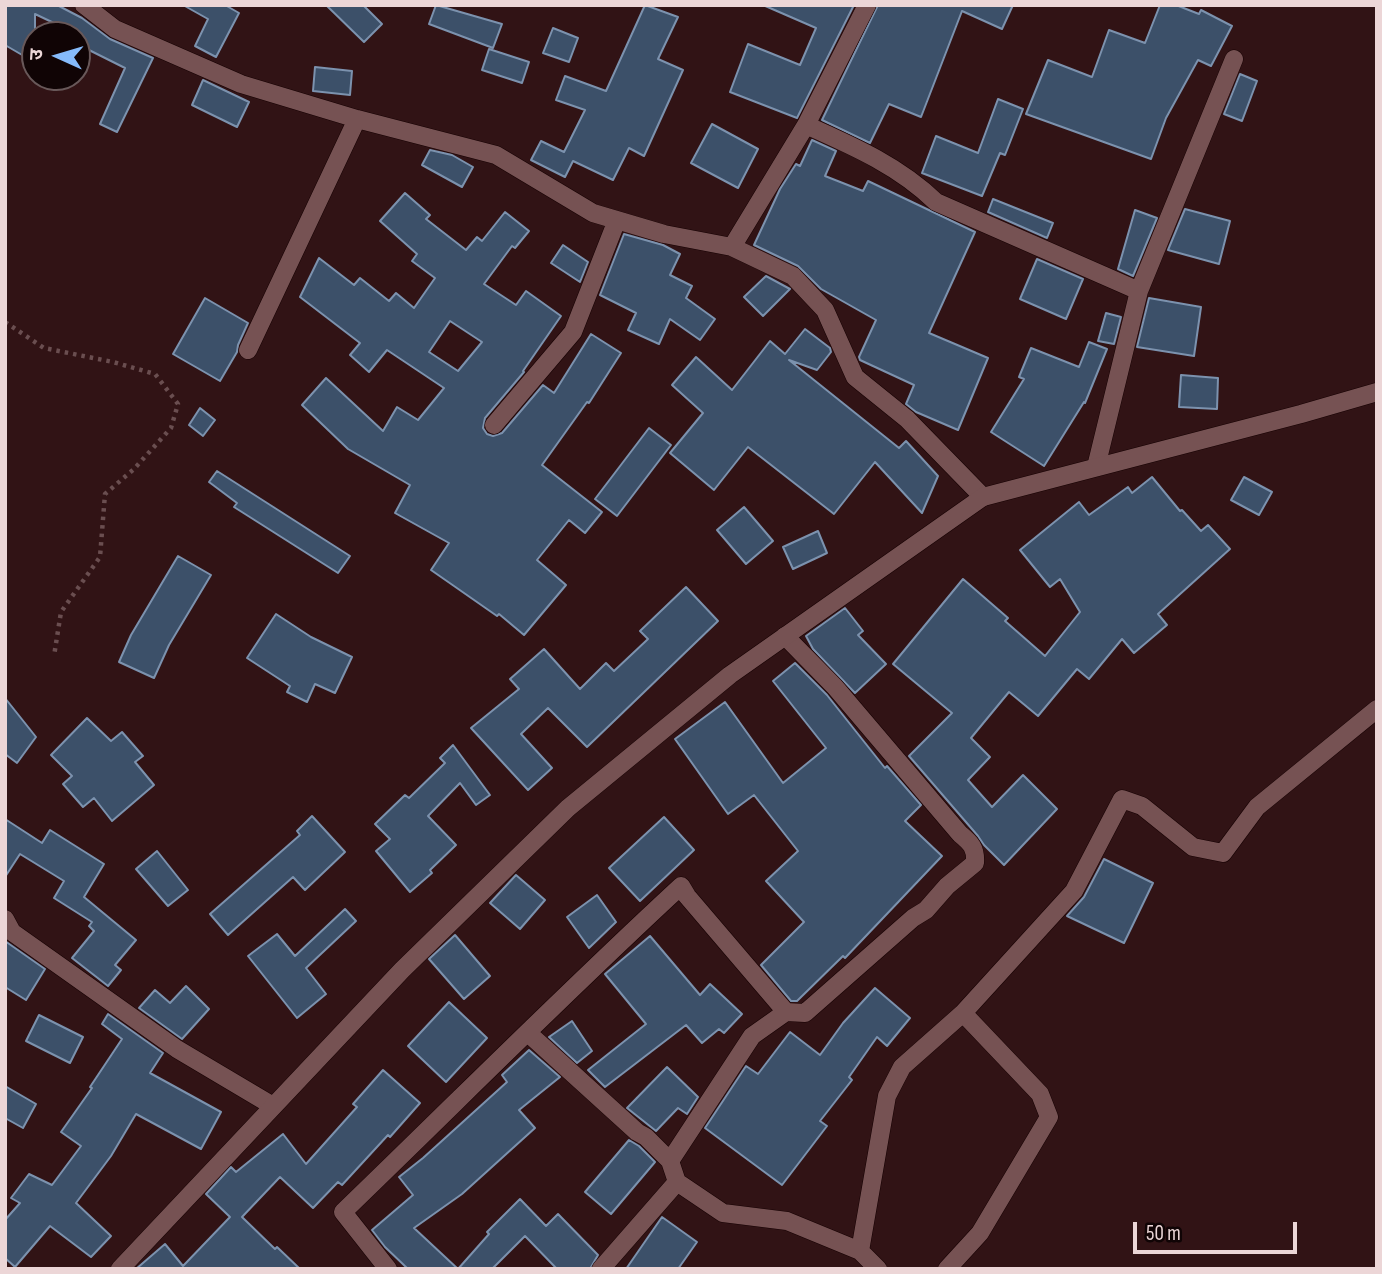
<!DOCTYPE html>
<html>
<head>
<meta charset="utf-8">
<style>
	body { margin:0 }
	#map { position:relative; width:1382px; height:1274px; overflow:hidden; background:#311315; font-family:"Sofia Sans Condensed","Noto Sans Devanagari",sans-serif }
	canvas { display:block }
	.frame { position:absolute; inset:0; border:7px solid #ecd6d7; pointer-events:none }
	.north { position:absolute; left:21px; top:21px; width:70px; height:70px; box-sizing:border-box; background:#100405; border:2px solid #685859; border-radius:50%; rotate:274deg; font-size:19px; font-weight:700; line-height:28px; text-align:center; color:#ecd6d7 }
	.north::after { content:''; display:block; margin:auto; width:24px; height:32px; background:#86bbfb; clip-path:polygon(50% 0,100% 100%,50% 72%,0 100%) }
	.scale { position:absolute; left:1133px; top:1222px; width:164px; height:32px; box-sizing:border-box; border:4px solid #ecd6d7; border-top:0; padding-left:9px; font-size:21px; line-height:24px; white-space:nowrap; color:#ecd6d7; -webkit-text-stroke:5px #100405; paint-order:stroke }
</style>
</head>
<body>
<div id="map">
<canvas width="1382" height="1274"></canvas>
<div class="frame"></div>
<div class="north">उ</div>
<div class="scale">50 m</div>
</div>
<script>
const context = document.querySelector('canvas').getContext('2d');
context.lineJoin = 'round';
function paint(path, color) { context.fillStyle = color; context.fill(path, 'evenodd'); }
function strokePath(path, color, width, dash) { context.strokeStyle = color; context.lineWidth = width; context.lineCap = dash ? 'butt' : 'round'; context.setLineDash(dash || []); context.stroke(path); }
const building = new Path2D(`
	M 5,5 L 57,5 L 82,18 L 110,39 L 153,58 L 117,132 L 100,124 L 125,68 L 77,44 L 77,34 L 35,14 L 35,48 L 29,59 L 5,45 Z
	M 183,5 L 225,5 L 239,13 L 216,57 L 195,46 L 208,19 Z
	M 326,5 L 363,5 L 382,24 L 364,42 Z
	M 436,5 L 502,24 L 493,48 L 429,24 Z
	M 645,5 L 678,17 L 658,59 L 683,70 L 644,156 L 629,148 L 613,180 L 573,161 L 565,177 L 531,160 L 541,141 L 564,152 L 585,110 L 556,100 L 565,76 L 606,91 Z
	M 763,5 L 854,5 L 797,118 L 730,92 L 748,44 L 800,65 L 816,28 Z
	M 878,5 L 1013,5 L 1002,29 L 962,11 L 921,117 L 889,104 L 870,143 L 822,120 Z
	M 1160,5 L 1176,5 L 1199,14 L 1201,10 L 1232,26 L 1211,66 L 1198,60 L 1166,118 L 1151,159 L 1026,114 L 1048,60 L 1092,77 L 1109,30 L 1145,43 Z
	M 553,28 L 578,38 L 569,62 L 543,53 Z
	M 489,49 L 529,62 L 522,83 L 482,70 Z
	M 315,67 L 352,71 L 350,95 L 313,91 Z
	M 1240,74 L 1257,81 L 1242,121 L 1224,114 Z
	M 203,80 L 249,102 L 237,127 L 192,105 Z
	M 998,99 L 1023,109 L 1005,155 L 1000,153 L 982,196 L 922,173 L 936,136 L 978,153 Z
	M 712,124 L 758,149 L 738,188 L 691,163 Z
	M 812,140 L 836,151 L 825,176 L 863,191 L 868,181 L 975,232 L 929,333 L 988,358 L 958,430 L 916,412 L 906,404 L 914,385 L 860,360 L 859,357 L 876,320 L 821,289 L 798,266 L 754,245 L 780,189 L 796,164 L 800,166 Z
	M 430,150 L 452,155 L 473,167 L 462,187 L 422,165 Z
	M 405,193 L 430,215 L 426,219 L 466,250 L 477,237 L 482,241 L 505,212 L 529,231 L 515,248 L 512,246 L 484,284 L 516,305 L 526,291 L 561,316 L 523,371 L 524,372 L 485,418 L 483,428 L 487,434 L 493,436 L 502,433 L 543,385 L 554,393 L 591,334 L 621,353 L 589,403 L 587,402 L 542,465 L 602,512 L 585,533 L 569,520 L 537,560 L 566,585 L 524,635 L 499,614 L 497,616 L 431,570 L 449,543 L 395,513 L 410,485 L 348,449 L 302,405 L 326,378 L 383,431 L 397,407 L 418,420 L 444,388 L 387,350 L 369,372 L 350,355 L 360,343 L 300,297 L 319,258 L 354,285 L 360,278 L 389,301 L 396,293 L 414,308 L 435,278 L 412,261 L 417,254 L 380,221 ZM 450,321 L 482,342 L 458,371 L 429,352 Z
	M 993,199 L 1053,223 L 1047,238 L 988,212 Z
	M 1185,209 L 1230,221 L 1219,264 L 1168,250 Z
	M 1135,210 L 1157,218 L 1133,276 L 1118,269 Z
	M 624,234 L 663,245 L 680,254 L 670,275 L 692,286 L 686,298 L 715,319 L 700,340 L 670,319 L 659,344 L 628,330 L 636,313 L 600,295 Z
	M 563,245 L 588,262 L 580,282 L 551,263 Z
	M 1037,259 L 1083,279 L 1066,319 L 1020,299 Z
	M 766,276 L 790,289 L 763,316 L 744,297 Z
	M 205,298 L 248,323 L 238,345 L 237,352 L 220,381 L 173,354 Z
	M 1149,298 L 1201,307 L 1194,356 L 1137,347 Z
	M 1106,313 L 1121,317 L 1114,344 L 1098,341 Z
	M 805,329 L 830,348 L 831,352 L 817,370 L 789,360 L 899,448 L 906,441 L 938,476 L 922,513 L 875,462 L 834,514 L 748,447 L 714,490 L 670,453 L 703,413 L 672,385 L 696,357 L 732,390 L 770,341 L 785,354 Z
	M 1089,342 L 1107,349 L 1085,403 L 1084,402 L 1044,466 L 991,432 L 1024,379 L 1019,377 L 1031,348 L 1079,367 Z
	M 1181,375 L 1218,378 L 1217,409 L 1179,407 Z
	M 200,408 L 215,420 L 203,436 L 189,425 Z
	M 649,428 L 671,445 L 617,516 L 595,499 Z
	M 217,471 L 350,556 L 338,573 L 234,507 L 237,503 L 209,482 Z
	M 1152,477 L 1180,511 L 1182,510 L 1201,531 L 1208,525 L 1230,549 L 1158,614 L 1167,625 L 1134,653 L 1122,639 L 1089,679 L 1077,669 L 1038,716 L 1009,692 L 971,738 L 990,757 L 968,780 L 992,807 L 1023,775 L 1057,809 L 1004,865 L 984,845 L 978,836 L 909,756 L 952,713 L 893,664 L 963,579 L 1008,618 L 1005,621 L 1045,656 L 1080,612 L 1060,579 L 1050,587 L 1020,550 L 1079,502 L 1089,515 L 1128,487 L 1132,493 Z
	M 1244,477 L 1272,492 L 1259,515 L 1231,500 Z
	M 744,507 L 773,541 L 746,564 L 717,530 Z
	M 818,531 L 827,553 L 793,569 L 783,547 Z
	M 178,556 L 211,575 L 169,645 L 154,678 L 119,662 L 131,635 Z
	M 686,587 L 718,621 L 587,747 L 548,708 L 521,734 L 552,768 L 528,790 L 471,728 L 519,689 L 510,679 L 544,649 L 580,689 L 606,663 L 614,671 L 648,639 L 640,631 Z
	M 845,608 L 863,631 L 858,635 L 886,664 L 855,693 L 813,649 L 806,636 Z
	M 276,614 L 311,637 L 352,657 L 335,693 L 315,684 L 307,702 L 287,692 L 290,686 L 247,658 Z
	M 795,663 L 827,695 L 885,768 L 887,766 L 921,805 L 905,821 L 942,856 L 845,958 L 843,956 L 797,1001 L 791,1001 L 761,965 L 804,922 L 766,881 L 798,851 L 754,795 L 728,814 L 675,739 L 725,702 L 783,783 L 826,748 L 773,681 Z
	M 5,698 L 36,737 L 17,763 L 5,754 Z
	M 87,718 L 111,741 L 122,732 L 143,756 L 135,762 L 154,785 L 112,821 L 94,798 L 83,807 L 63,784 L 72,776 L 51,755 Z
	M 453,745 L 490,795 L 476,805 L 460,783 L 428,816 L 456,845 L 430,870 L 432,873 L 410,892 L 376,851 L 390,839 L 375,824 L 405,795 L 409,798 L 445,763 L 440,758 Z
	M 312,816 L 345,852 L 305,890 L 293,877 L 228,935 L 210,914 L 300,835 L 297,831 Z
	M 664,817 L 694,850 L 640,901 L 609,868 Z
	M 5,819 L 42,843 L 50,830 L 104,864 L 84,897 L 136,940 L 115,965 L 121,970 L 108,986 L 72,958 L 94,931 L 89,926 L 92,922 L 54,898 L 64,881 L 20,854 L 5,877 Z
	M 157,851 L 188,890 L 168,906 L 136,869 Z
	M 1104,859 L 1153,883 L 1124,943 L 1067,916 L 1084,897 Z
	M 516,875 L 545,900 L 520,929 L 490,903 Z
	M 597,895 L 616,922 L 589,948 L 567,917 Z
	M 345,909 L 356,921 L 306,968 L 326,994 L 297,1018 L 248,956 L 277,934 L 295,956 Z
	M 455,935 L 490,976 L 464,999 L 429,959 Z
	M 650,936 L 700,995 L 710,984 L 742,1014 L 724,1033 L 719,1029 L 702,1043 L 686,1025 L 605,1087 L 588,1070 L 646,1024 L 605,974 Z
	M 5,941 L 45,969 L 26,1000 L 5,987 Z
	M 186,986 L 209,1009 L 182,1039 L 139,1008 L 155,990 L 170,1003 Z
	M 875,988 L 910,1018 L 887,1046 L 877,1037 L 849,1077 L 852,1080 L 820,1121 L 827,1126 L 782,1185 L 705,1128 L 746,1066 L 758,1074 L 790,1032 L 820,1055 L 843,1023 Z
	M 449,1002 L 487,1038 L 446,1082 L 408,1046 Z
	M 108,1014 L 163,1053 L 150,1073 L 221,1112 L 201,1149 L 136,1114 L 111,1156 L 76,1203 L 111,1236 L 91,1257 L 50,1226 L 15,1267 L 5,1258 L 5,1220 L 20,1203 L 11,1198 L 29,1174 L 52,1185 L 81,1146 L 61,1132 L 92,1088 L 90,1087 L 122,1039 L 102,1024 Z
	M 39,1015 L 83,1037 L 70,1063 L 26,1041 Z
	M 572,1021 L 592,1051 L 577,1063 L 549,1037 Z
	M 529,1050 L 560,1077 L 519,1110 L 535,1128 L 462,1194 L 414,1228 L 458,1269 L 408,1269 L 385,1247 L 372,1230 L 413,1195 L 399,1177 L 423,1158 L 507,1082 L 502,1075 Z
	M 667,1067 L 698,1097 L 687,1114 L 678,1108 L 656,1131 L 627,1108 Z
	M 383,1070 L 420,1103 L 390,1137 L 388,1135 L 342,1185 L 338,1182 L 313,1208 L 280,1177 L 242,1217 L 275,1249 L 277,1247 L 300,1269 L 136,1269 L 165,1244 L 183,1266 L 230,1217 L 206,1194 L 231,1167 L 236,1172 L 283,1134 L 306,1164 L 357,1107 L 353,1104 Z
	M 5,1086 L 36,1104 L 23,1128 L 5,1118 Z
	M 629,1140 L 639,1146 L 655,1162 L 611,1214 L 585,1192 Z
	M 520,1199 L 546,1226 L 558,1214 L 598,1255 L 590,1269 L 557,1269 L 525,1236 L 492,1269 L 458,1269 L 489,1234 L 487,1232 Z
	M 662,1217 L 697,1242 L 678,1269 L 626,1269 Z`);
paint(building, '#3c5069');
strokePath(building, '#7c92ae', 2);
const minor = new Path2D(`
	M 84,5 L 115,29 L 241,84 L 357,119 L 496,155 L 593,213 L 664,234 L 732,247 L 793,276 L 825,310 L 855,377 L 907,419 L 983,497
	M 806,125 C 853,146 899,166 936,202 L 1139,291
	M 732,247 L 806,125 L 867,5
	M 248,350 L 357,119
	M 494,425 L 573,332 L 617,220
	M 1096,467 L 1139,291 L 1234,59
	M 5,919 L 12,932 L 177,1049 L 273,1106
	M 528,1033 L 637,1132 L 646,1137 L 670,1161 L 677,1182 L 723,1213 L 787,1221 L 860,1251 L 878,1269
	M 670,1161 L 752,1036 L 786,1012 L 805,1013 L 913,918 L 926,910 L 947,886 L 975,863 C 976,848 971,843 960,834 L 835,687 L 785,636
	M 860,1251 L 887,1096 L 902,1067 L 963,1013 L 1074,891 L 1122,799 L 1142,806 L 1193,847 L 1223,853 L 1257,807 L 1377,709
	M 388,1269 L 343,1212 C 456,1103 566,992 681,886 L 687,896 L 786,1012
	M 601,1269 L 677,1182
	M 947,1269 L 980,1233 L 1049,1117 L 1040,1094 L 963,1013`);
const tertiary = new Path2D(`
	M 120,1269 L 402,970 L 568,808 L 730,675 L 983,497 L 1301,414 L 1377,392`);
strokePath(minor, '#170103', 19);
strokePath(tertiary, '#170103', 19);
strokePath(new Path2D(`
	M 5,322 L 44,348 L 113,362 L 155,374 L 178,404 L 171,428 L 134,469 L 105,494 L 100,557 L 61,612 L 54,656`), '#6a4e50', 4.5, [3.5, 5]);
strokePath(minor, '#765253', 18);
strokePath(tertiary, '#765253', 18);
</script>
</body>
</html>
